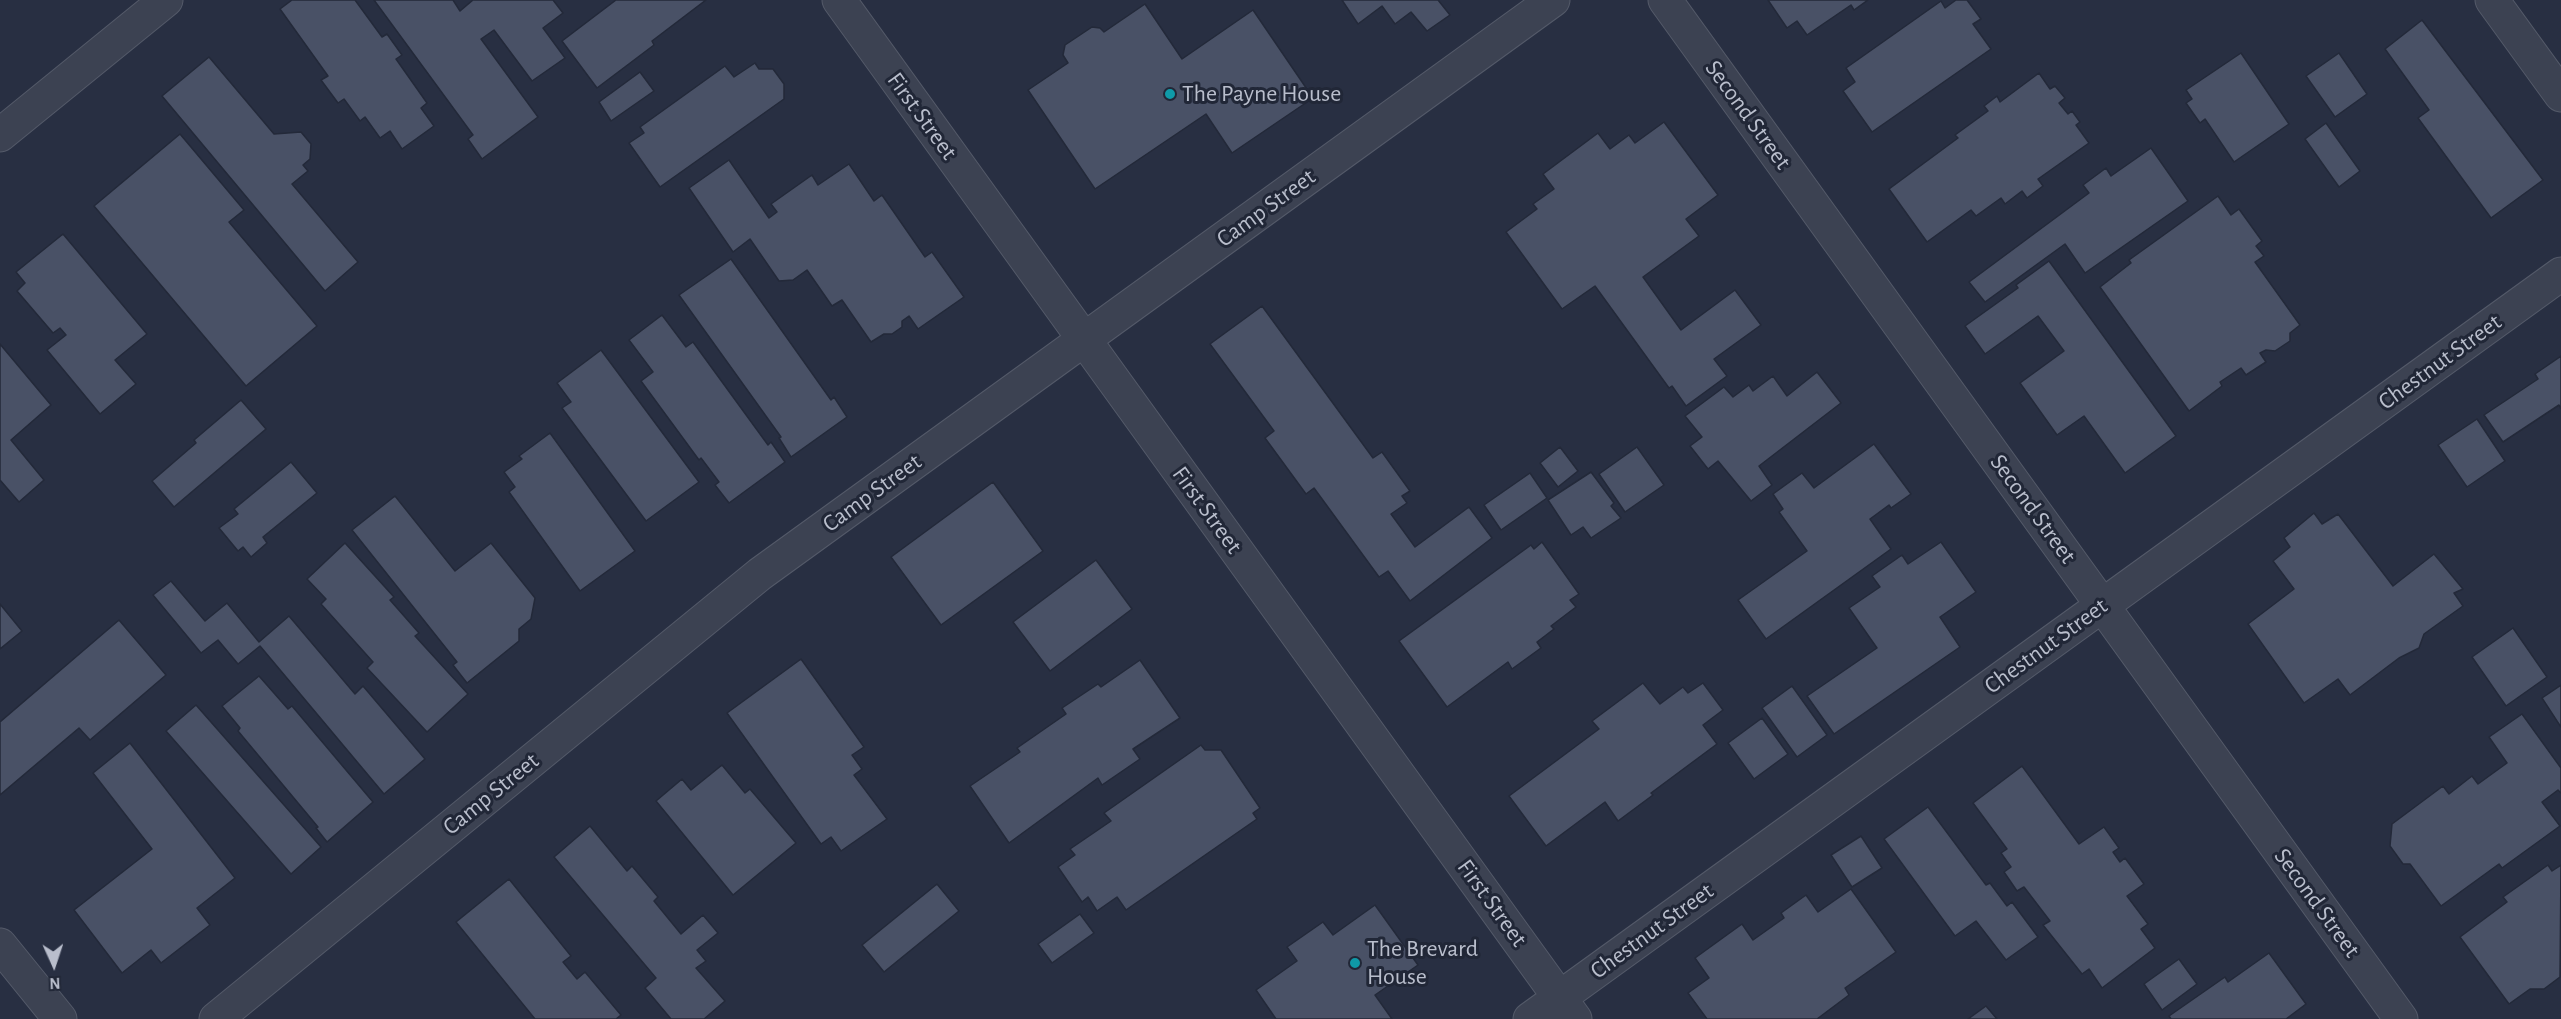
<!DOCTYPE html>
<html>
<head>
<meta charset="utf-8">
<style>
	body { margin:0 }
	#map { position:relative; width:2561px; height:1019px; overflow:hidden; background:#282f42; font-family:"Alegreya Sans",sans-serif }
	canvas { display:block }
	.north { position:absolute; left:24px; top:935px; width:60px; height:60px; -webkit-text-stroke:4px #212737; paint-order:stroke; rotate:177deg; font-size:16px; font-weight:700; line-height:24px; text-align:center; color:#b9becc }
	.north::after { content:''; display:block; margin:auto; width:21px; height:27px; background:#b9becc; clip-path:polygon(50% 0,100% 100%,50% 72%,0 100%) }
</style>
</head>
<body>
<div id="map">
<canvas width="2561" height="1019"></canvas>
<div class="north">N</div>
</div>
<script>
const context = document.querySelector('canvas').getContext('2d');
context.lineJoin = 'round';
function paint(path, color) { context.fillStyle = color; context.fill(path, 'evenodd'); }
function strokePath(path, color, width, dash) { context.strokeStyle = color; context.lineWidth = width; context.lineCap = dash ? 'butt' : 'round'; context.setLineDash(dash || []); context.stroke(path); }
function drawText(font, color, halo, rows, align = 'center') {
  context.font = font + ' "Alegreya Sans",sans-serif'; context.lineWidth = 6; context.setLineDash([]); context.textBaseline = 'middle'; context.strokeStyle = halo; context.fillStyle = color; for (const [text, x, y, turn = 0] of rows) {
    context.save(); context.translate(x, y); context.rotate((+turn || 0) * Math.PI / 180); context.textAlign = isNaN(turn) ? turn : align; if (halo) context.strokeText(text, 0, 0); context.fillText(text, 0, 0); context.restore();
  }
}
const building = new Path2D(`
	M 292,0 L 355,0 L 382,37 L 387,34 L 402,55 L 396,59 L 427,103 L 421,108 L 434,126 L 402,149 L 390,131 L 380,138 L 365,117 L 360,121 L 344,99 L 338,103 L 321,80 L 328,76 L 280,9 Z
	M 374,0 L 453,0 L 460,11 L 473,0 L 553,0 L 563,13 L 543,28 L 565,58 L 532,81 L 494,30 L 481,39 L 538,117 L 482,159 L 468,139 L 473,135 Z
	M 616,0 L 706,0 L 652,41 L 654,45 L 597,88 L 562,41 Z
	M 1342,0 L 1438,0 L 1450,15 L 1427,31 L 1411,12 L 1395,24 L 1382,6 L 1358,24 Z
	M 1768,0 L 1868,0 L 1854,10 L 1851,5 L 1807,35 L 1797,21 L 1787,28 Z
	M 1956,0 L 1967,0 L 1981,19 L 1973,24 L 1991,49 L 1872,132 L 1843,91 L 1855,82 L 1846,68 L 1941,1 L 1945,8 Z
	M 1145,4 L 1182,59 L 1253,10 L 1313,98 L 1232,153 L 1206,114 L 1095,189 L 1028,90 L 1068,63 L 1063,55 L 1065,45 L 1092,27 L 1100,28 L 1104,32 Z
	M 2422,20 L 2543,180 L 2491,218 L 2418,118 L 2429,110 L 2385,49 Z
	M 2241,53 L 2289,124 L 2234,162 L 2205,119 L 2200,123 L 2186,103 L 2192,99 L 2186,90 Z
	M 2339,53 L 2367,94 L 2335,117 L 2306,76 Z
	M 209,57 L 274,134 L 301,132 L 311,144 L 310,159 L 303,165 L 308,171 L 292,184 L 358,262 L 325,291 L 162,96 Z
	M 755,63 L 759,69 L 773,69 L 784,84 L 784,99 L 660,187 L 629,143 L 644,133 L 640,127 L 725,66 L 734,77 Z
	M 640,72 L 654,91 L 611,121 L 599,102 Z
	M 2039,73 L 2050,89 L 2055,86 L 2065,98 L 2059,103 L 2068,114 L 2072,111 L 2080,122 L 2076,125 L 2089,143 L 2038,179 L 2043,186 L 2027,198 L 2022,191 L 2005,204 L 2001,198 L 1976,216 L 1971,210 L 1927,242 L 1889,189 L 1958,138 L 1955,135 L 1988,111 L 1984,106 L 1997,96 L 2000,102 Z
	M 1664,122 L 1718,195 L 1686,219 L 1699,236 L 1643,277 L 1681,330 L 1735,290 L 1761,325 L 1714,359 L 1727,376 L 1686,406 L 1672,386 L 1669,388 L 1595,286 L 1562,309 L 1506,232 L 1537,209 L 1533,204 L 1554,189 L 1543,174 L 1598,133 L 1610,149 L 1629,135 L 1635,143 Z
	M 2326,123 L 2360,171 L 2339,187 L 2305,139 Z
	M 180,134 L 244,210 L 229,222 L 317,326 L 246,386 L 94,206 Z
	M 2151,148 L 2188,201 L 2085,273 L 2065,244 L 1985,302 L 1969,282 L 2089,193 L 2083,185 L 2106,168 L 2111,176 Z
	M 729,160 L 769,218 L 777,212 L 771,204 L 812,175 L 818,185 L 849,164 L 874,201 L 882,195 L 925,257 L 932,252 L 964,297 L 918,329 L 909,316 L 902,321 L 902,327 L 892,334 L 884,334 L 871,342 L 842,300 L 832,306 L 807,270 L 793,280 L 779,281 L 750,239 L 733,252 L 689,188 Z
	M 2218,196 L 2231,215 L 2239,209 L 2262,241 L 2256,246 L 2264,256 L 2255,262 L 2300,325 L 2290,333 L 2290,341 L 2275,351 L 2266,350 L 2260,353 L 2266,362 L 2246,375 L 2241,368 L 2220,382 L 2222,386 L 2189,411 L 2100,287 L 2131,263 L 2129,260 Z
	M 63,234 L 147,334 L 115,360 L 136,384 L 100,414 L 47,350 L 66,335 L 60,328 L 53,333 L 17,291 L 25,283 L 16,272 Z
	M 731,259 L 831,400 L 834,397 L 847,417 L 791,457 L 779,438 L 781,437 L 679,295 Z
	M 2049,261 L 2176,436 L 2125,473 L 2084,416 L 2057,435 L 2020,383 L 2064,351 L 2038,316 L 1985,354 L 1965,326 L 2018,288 L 2016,285 Z
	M 1262,306 L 1373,458 L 1382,452 L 1410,491 L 1402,496 L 1407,503 L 1391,514 L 1415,547 L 1469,507 L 1492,538 L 1410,601 L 1388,571 L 1379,577 L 1314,488 L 1306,494 L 1265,438 L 1274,431 L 1210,344 Z
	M 662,315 L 686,347 L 693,342 L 768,445 L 771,442 L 785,462 L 729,503 L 715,485 L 719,482 L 701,458 L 699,460 L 641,381 L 653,372 L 629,340 Z
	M 0,344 L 51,405 L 11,440 L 44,480 L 19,502 L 0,480 Z
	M 601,350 L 699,482 L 646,521 L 562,408 L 571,402 L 557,383 Z
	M 2561,356 L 2561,409 L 2559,405 L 2503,442 L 2484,415 L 2538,379 L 2535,374 Z
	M 1817,372 L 1841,403 L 1759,466 L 1772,485 L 1751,501 L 1718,461 L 1708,469 L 1690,446 L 1702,437 L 1685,416 L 1724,387 L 1733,397 L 1749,385 L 1753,391 L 1773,376 L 1787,396 Z
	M 241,400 L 266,429 L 174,507 L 152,481 L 196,443 L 194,440 Z
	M 2477,419 L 2505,461 L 2467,487 L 2438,445 Z
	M 550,433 L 635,551 L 580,591 L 509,492 L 515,487 L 504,472 L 522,459 L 519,456 Z
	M 1874,444 L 1911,494 L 1891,508 L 1889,505 L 1870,519 L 1891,549 L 1766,639 L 1738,600 L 1807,551 L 1779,512 L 1783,509 L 1773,494 L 1802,473 L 1814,488 Z
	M 1560,447 L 1578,471 L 1558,487 L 1540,463 Z
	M 1637,447 L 1664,485 L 1625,512 L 1599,474 Z
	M 291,462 L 317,493 L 263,537 L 267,543 L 251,557 L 243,547 L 238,551 L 219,528 L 238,514 L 234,509 Z
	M 1591,472 L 1614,503 L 1611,506 L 1621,518 L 1591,538 L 1583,527 L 1571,535 L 1548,500 Z
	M 1530,473 L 1547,498 L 1501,530 L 1484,505 Z
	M 993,482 L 1043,551 L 941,625 L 891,557 Z
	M 395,496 L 455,571 L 491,543 L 535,598 L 531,619 L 519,629 L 519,641 L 467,683 L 453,665 L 457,662 L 352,530 Z
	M 2314,513 L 2322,524 L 2338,514 L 2393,586 L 2434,554 L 2463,589 L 2454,593 L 2463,606 L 2424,634 L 2419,648 L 2399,658 L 2350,695 L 2338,679 L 2304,703 L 2248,624 L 2294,589 L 2273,561 L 2290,547 L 2284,538 Z
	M 1542,542 L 1579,594 L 1570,600 L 1576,607 L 1551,626 L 1554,629 L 1537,642 L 1541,648 L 1512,669 L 1508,662 L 1447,707 L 1399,641 L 1531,545 L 1534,549 Z
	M 1941,542 L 1976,592 L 1940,617 L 1960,647 L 1834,734 L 1807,696 L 1877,648 L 1849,608 L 1880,587 L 1872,576 L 1902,555 L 1908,564 Z
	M 345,543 L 394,597 L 390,600 L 419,633 L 415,636 L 468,694 L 427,732 L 367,668 L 373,662 L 321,604 L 326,599 L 307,579 Z
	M 1096,560 L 1132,609 L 1050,671 L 1013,622 Z
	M 171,581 L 205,621 L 227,603 L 259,642 L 289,616 L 355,694 L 363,686 L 425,759 L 384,794 L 260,646 L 238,664 L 218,640 L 201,653 L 153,595 Z
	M 0,604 L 22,631 L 0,649 Z
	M 119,620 L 166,675 L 90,740 L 79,728 L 0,795 L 0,722 Z
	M 2513,628 L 2547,677 L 2506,706 L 2472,657 Z
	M 801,659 L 864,747 L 852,755 L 862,769 L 854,775 L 887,819 L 841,851 L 831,837 L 821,844 L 727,713 Z
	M 1140,660 L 1180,718 L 1133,749 L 1140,759 L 1102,785 L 1098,778 L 1009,843 L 970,786 L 1020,752 L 1017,748 L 1066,714 L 1062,708 L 1098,684 L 1101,687 Z
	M 259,676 L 288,709 L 292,706 L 373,802 L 327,842 L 316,828 L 318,827 L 238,731 L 240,728 L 222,706 Z
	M 1643,683 L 1660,704 L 1683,687 L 1688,693 L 1703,683 L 1723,710 L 1703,725 L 1717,744 L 1651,793 L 1653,795 L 1618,821 L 1605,802 L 1546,846 L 1509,796 L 1599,729 L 1592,721 Z
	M 2561,685 L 2561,727 L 2542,698 Z
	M 1792,686 L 1827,735 L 1797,757 L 1762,708 Z
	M 196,705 L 321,847 L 291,874 L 166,731 Z
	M 2522,714 L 2561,768 L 2561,793 L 2558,790 L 2542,802 L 2560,826 L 2502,868 L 2499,864 L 2441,906 L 2410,864 L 2403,864 L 2390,846 L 2392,824 L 2443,786 L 2449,794 L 2472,776 L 2478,784 L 2507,763 L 2489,737 Z
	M 1762,718 L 1788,754 L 1754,779 L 1728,743 Z
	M 130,743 L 235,878 L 197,908 L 210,925 L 161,963 L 151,950 L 122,973 L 74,910 L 152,849 L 93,773 Z
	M 1201,745 L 1205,750 L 1221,750 L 1260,808 L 1253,813 L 1257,819 L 1126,910 L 1117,897 L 1097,911 L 1088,897 L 1082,902 L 1058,867 L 1075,855 L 1070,849 L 1111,821 L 1104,813 Z
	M 722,765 L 745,793 L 750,789 L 796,843 L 733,895 L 656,801 L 682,779 L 691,790 Z
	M 2022,766 L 2079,844 L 2104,827 L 2119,848 L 2113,852 L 2120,862 L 2125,858 L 2144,884 L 2127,896 L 2148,924 L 2141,929 L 2155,948 L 2102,988 L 2089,969 L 2082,974 L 2043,925 L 2050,921 L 2024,887 L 2017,891 L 2004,872 L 2011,867 L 2001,853 L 2007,849 L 1973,803 Z
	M 1928,807 L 1986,885 L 1990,883 L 2007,906 L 2012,902 L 2038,937 L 2006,960 L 1976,921 L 1955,936 L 1884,839 Z
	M 590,826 L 627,871 L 632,866 L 658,897 L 654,901 L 681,934 L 703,915 L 718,933 L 697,950 L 706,961 L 696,968 L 725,1001 L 704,1019 L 671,1019 L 645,988 L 656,978 L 554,857 Z
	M 1861,836 L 1882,868 L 1852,887 L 1831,855 Z
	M 2548,865 L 2552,871 L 2561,865 L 2560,977 L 2544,989 L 2530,989 L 2509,1004 L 2460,937 L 2507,902 L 2503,897 Z
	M 509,879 L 571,956 L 563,962 L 577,979 L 585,972 L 621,1015 L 616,1019 L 535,1019 L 456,922 Z
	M 937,884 L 959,911 L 884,972 L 862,945 Z
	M 1851,889 L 1896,952 L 1845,988 L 1849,995 L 1817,1019 L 1707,1019 L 1688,993 L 1709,978 L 1695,958 L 1742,924 L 1753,940 L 1784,918 L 1781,913 L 1806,895 L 1818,912 Z
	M 1375,905 L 1418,965 L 1375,995 L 1392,1019 L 1276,1019 L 1256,990 L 1297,961 L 1287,947 L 1323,922 L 1333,935 Z
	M 1080,914 L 1094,933 L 1052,963 L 1038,944 Z
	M 2269,953 L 2306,1004 L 2286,1019 L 2171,1019 L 2169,1016 L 2225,977 L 2228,982 Z
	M 2179,959 L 2197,984 L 2162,1010 L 2144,984 Z
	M 1986,1006 L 1997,1019 L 1968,1019 Z`);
paint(building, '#495166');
strokePath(building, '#232939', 1.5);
const minor = new Path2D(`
	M 839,0 L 1575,1019
	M 1665,0 L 2401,1019
	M 2492,0 L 2561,95
	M 0,135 L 166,0
	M 0,945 L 60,1019
	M 216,1019 L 760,574 L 1553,0
	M 1530,1019 L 2561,274`);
strokePath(minor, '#545a69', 35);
strokePath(minor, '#3c4252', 33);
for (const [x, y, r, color] of [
	[1170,94,6,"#0f9aa8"],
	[1355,963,6,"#0f9aa8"]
]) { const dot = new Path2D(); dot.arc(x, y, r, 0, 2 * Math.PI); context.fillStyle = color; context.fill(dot); strokePath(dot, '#212737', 2); }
drawText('24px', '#b9becc', '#212737', [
	["The Payne House",1182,94],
	["The Brevard",1367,949],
	["House",1367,977]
], 'left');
drawText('24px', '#b9becc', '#212737', [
	["Second Street",1748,115,54],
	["First Street",922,116,54],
	["Camp Street",1266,208,-36],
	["Chestnut Street",2440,362,-36],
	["Camp Street",872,493,-36],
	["Second Street",2033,509,54],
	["First Street",1207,510,54],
	["Chestnut Street",2046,646,-36],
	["Camp Street",491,794,-39],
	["First Street",1492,903,54],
	["Second Street",2317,903,54],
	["Chestnut Street",1652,931,-36]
]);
</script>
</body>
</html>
